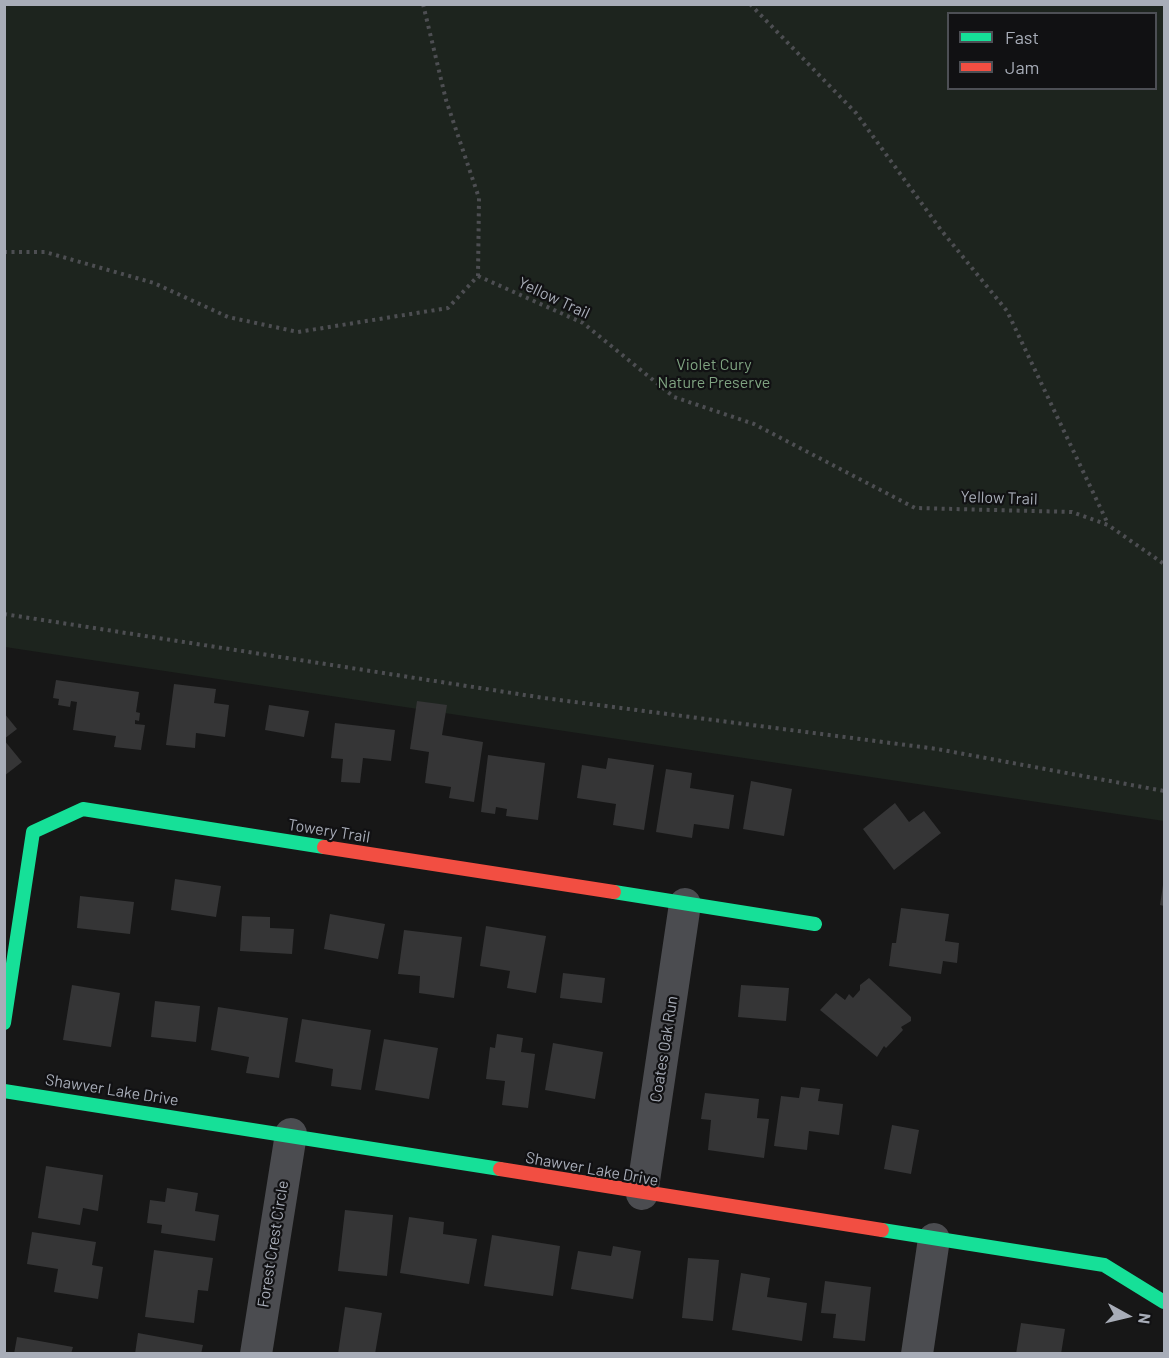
<!DOCTYPE html>
<html>
<head>
<meta charset="utf-8">
<style>
	body { margin:0 }
	#map { position:relative; width:1169px; height:1358px; overflow:hidden; background:#171717; font-family:Barlow,sans-serif }
	canvas { display:block }
	.frame { position:absolute; inset:0; border:6px solid #a8adb8; pointer-events:none }
	.legend { position:absolute; left:947px; top:12px; width:210px; height:78px; box-sizing:border-box; background:#111113; border:2px solid #4d4f55; margin:0; padding:8px 10px; list-style:none; font-size:18px; color:#a8adb8 }
	.legend li { display:flex; align-items:center; gap:12px; height:30px }
	.legend b { width:30px; border:2px solid #4d4f55 }
	.north { position:absolute; left:1097px; top:1286px; width:60px; height:60px; -webkit-text-stroke:4px #111113; paint-order:stroke; rotate:98deg; font-size:16px; font-weight:700; line-height:24px; text-align:center; color:#a8adb8 }
	.north::after { content:''; display:block; margin:auto; width:21px; height:27px; background:#a8adb8; clip-path:polygon(50% 0,100% 100%,50% 72%,0 100%) }
</style>
</head>
<body>
<div id="map">
<canvas width="1169" height="1358"></canvas>
<div class="frame"></div>
<ul class="legend">
<li><b style="height:8px;background:#16e098"></b>Fast</li>
<li><b style="height:8px;background:#f24e42"></b>Jam</li>
</ul>
<div class="north">N</div>
</div>
<script>
const context = document.querySelector('canvas').getContext('2d');
context.lineJoin = 'round';
function paint(path, color) { context.fillStyle = color; context.fill(path, 'evenodd'); }
function strokePath(path, color, width, dash) { context.strokeStyle = color; context.lineWidth = width; context.lineCap = dash ? 'butt' : 'round'; context.setLineDash(dash || []); context.stroke(path); }
function drawText(font, color, halo, rows, align = 'center') {
  context.font = font + ' Barlow,sans-serif'; context.lineWidth = 4.5; context.setLineDash([]); context.textBaseline = 'middle'; context.strokeStyle = halo; context.fillStyle = color; for (const [text, x, y, turn = 0] of rows) {
    context.save(); context.translate(x, y); context.rotate((+turn || 0) * Math.PI / 180); context.textAlign = isNaN(turn) ? turn : align; if (halo) context.strokeText(text, 0, 0); context.fillText(text, 0, 0); context.restore();
  }
}
paint(new Path2D(`
	M 4,5 L 1164,5 L 1164,821 L 5,647 ZM 948,14 L 1156,14 L 1156,88 L 948,88 Z`), '#1d241e');
paint(new Path2D(`
	M 56,680 L 139,692 L 136,712 L 140,713 L 139,721 L 135,720 L 135,724 L 145,725 L 141,750 L 114,747 L 116,736 L 73,730 L 77,702 L 71,701 L 70,707 L 58,705 L 59,699 L 53,698 Z
	M 174,684 L 216,689 L 214,703 L 229,705 L 225,737 L 196,733 L 195,748 L 166,745 Z
	M 417,701 L 447,705 L 442,735 L 483,742 L 474,802 L 449,798 L 451,787 L 425,783 L 429,752 L 410,749 Z
	M 269,705 L 309,711 L 304,737 L 265,730 Z
	M 4,713 L 17,729 L 4,739 Z
	M 335,723 L 395,730 L 391,761 L 363,758 L 360,783 L 341,782 L 343,759 L 331,758 Z
	M 4,740 L 22,762 L 4,776 Z
	M 488,755 L 545,763 L 538,820 L 506,816 L 507,809 L 496,807 L 495,814 L 481,812 Z
	M 608,758 L 654,765 L 644,830 L 613,825 L 616,804 L 577,798 L 582,765 L 606,769 Z
	M 666,769 L 692,773 L 690,788 L 734,795 L 729,829 L 694,824 L 692,838 L 656,832 Z
	M 751,781 L 792,789 L 784,836 L 743,829 Z
	M 895,803 L 909,822 L 924,811 L 941,833 L 894,870 L 863,829 Z
	M 175,879 L 221,886 L 216,917 L 171,910 Z
	M 1163,885 L 1164,885 L 1164,906 L 1160,905 Z
	M 80,896 L 134,902 L 130,934 L 77,928 Z
	M 901,908 L 949,914 L 945,941 L 959,943 L 957,963 L 943,961 L 941,974 L 889,966 L 892,943 L 896,943 Z
	M 330,914 L 385,924 L 378,959 L 324,949 Z
	M 242,916 L 270,917 L 270,928 L 294,929 L 292,954 L 240,951 Z
	M 486,926 L 546,936 L 536,993 L 507,988 L 510,971 L 480,966 Z
	M 404,930 L 462,937 L 454,998 L 419,993 L 420,976 L 398,974 Z
	M 563,973 L 605,978 L 602,1003 L 560,998 Z
	M 869,978 L 911,1017 L 911,1021 L 901,1027 L 903,1030 L 886,1048 L 884,1046 L 877,1057 L 820,1010 L 836,993 L 845,1000 L 849,994 L 853,998 L 860,990 L 860,985 Z
	M 72,985 L 120,993 L 111,1047 L 63,1040 Z
	M 741,985 L 789,988 L 786,1021 L 738,1017 Z
	M 155,1001 L 200,1006 L 196,1042 L 151,1037 Z
	M 218,1007 L 288,1018 L 279,1078 L 246,1073 L 249,1057 L 211,1050 Z
	M 302,1019 L 371,1030 L 361,1090 L 331,1086 L 333,1069 L 295,1062 Z
	M 497,1034 L 523,1038 L 521,1052 L 535,1054 L 528,1108 L 502,1105 L 505,1081 L 486,1079 L 490,1047 L 495,1048 Z
	M 384,1039 L 438,1048 L 429,1099 L 375,1090 Z
	M 553,1043 L 603,1052 L 595,1099 L 545,1090 Z
	M 801,1087 L 820,1089 L 818,1101 L 843,1104 L 839,1135 L 809,1131 L 807,1150 L 774,1146 L 781,1096 L 799,1098 Z
	M 705,1093 L 759,1099 L 757,1118 L 769,1119 L 764,1158 L 708,1150 L 711,1120 L 701,1119 Z
	M 892,1125 L 919,1130 L 911,1174 L 884,1169 Z
	M 46,1166 L 103,1175 L 98,1211 L 83,1208 L 80,1225 L 38,1218 Z
	M 167,1188 L 198,1193 L 195,1211 L 219,1215 L 215,1241 L 161,1233 L 162,1225 L 147,1223 L 150,1200 L 165,1202 Z
	M 345,1210 L 393,1215 L 387,1276 L 338,1271 Z
	M 409,1217 L 444,1222 L 443,1234 L 477,1239 L 469,1284 L 400,1273 Z
	M 32,1232 L 96,1242 L 92,1265 L 103,1267 L 98,1299 L 54,1292 L 58,1269 L 27,1264 Z
	M 492,1235 L 560,1246 L 553,1296 L 484,1286 Z
	M 613,1246 L 641,1251 L 633,1299 L 571,1289 L 578,1251 L 611,1256 Z
	M 154,1250 L 213,1258 L 208,1291 L 198,1290 L 194,1323 L 145,1317 Z
	M 688,1258 L 719,1260 L 713,1321 L 682,1318 Z
	M 741,1273 L 770,1278 L 767,1297 L 807,1303 L 802,1341 L 732,1330 Z
	M 825,1281 L 871,1287 L 865,1341 L 833,1338 L 836,1314 L 821,1313 Z
	M 345,1307 L 382,1313 L 375,1354 L 338,1354 Z
	M 1021,1323 L 1065,1329 L 1061,1354 L 1016,1354 Z
	M 138,1333 L 203,1345 L 201,1354 L 135,1354 Z
	M 17,1337 L 73,1347 L 71,1354 L 14,1354 Z`), '#353536');
strokePath(new Path2D(`
	M 423,4 L 446,100 L 479,198 L 478,276
	M 750,4 L 856,113 L 941,230 L 1007,311 L 1108,524
	M 4,252 L 45,252 L 154,283 L 228,317 L 298,332 L 448,308 L 478,276
	M 478,276 L 583,323 L 674,397 L 754,424 L 915,508 L 1072,512 L 1108,525 L 1164,564
	M 4,614 L 544,698 L 937,749 L 1164,791`), '#4d4e52', 4, [3, 4.5]);
strokePath(new Path2D(`
	M 642,1194 L 685,904
	M 256,1354 L 291,1134
	M 917,1354 L 934,1239`), '#4b4c50', 32);
strokePath(new Path2D(`
	M 614,892 L 815,924
	M 4,1023 L 33,832 L 83,809 L 324,847
	M 4,1091 L 500,1169
	M 882,1230 L 1104,1265 L 1164,1302`), '#16e098', 14);
strokePath(new Path2D(`
	M 324,847 L 614,892
	M 500,1169 L 882,1230`), '#f24e42', 14);
drawText('16px', '#a8adb8', '#111113', [
	["Yellow Trail",554,298,25],
	["Yellow Trail",999,498,2],
	["Towery Trail",329,831,9],
	["Coates Oak Run",664,1049,-81],
	["Shawver Lake Drive",112,1090,9],
	["Shawver Lake Drive",592,1169,10],
	["Forest Crest Circle",273,1244,-81]
]);
drawText('16px', '#7fa381', '#111113', [
	["Violet Cury",714,365],
	["Nature Preserve",714,383]
]);
</script>
</body>
</html>
